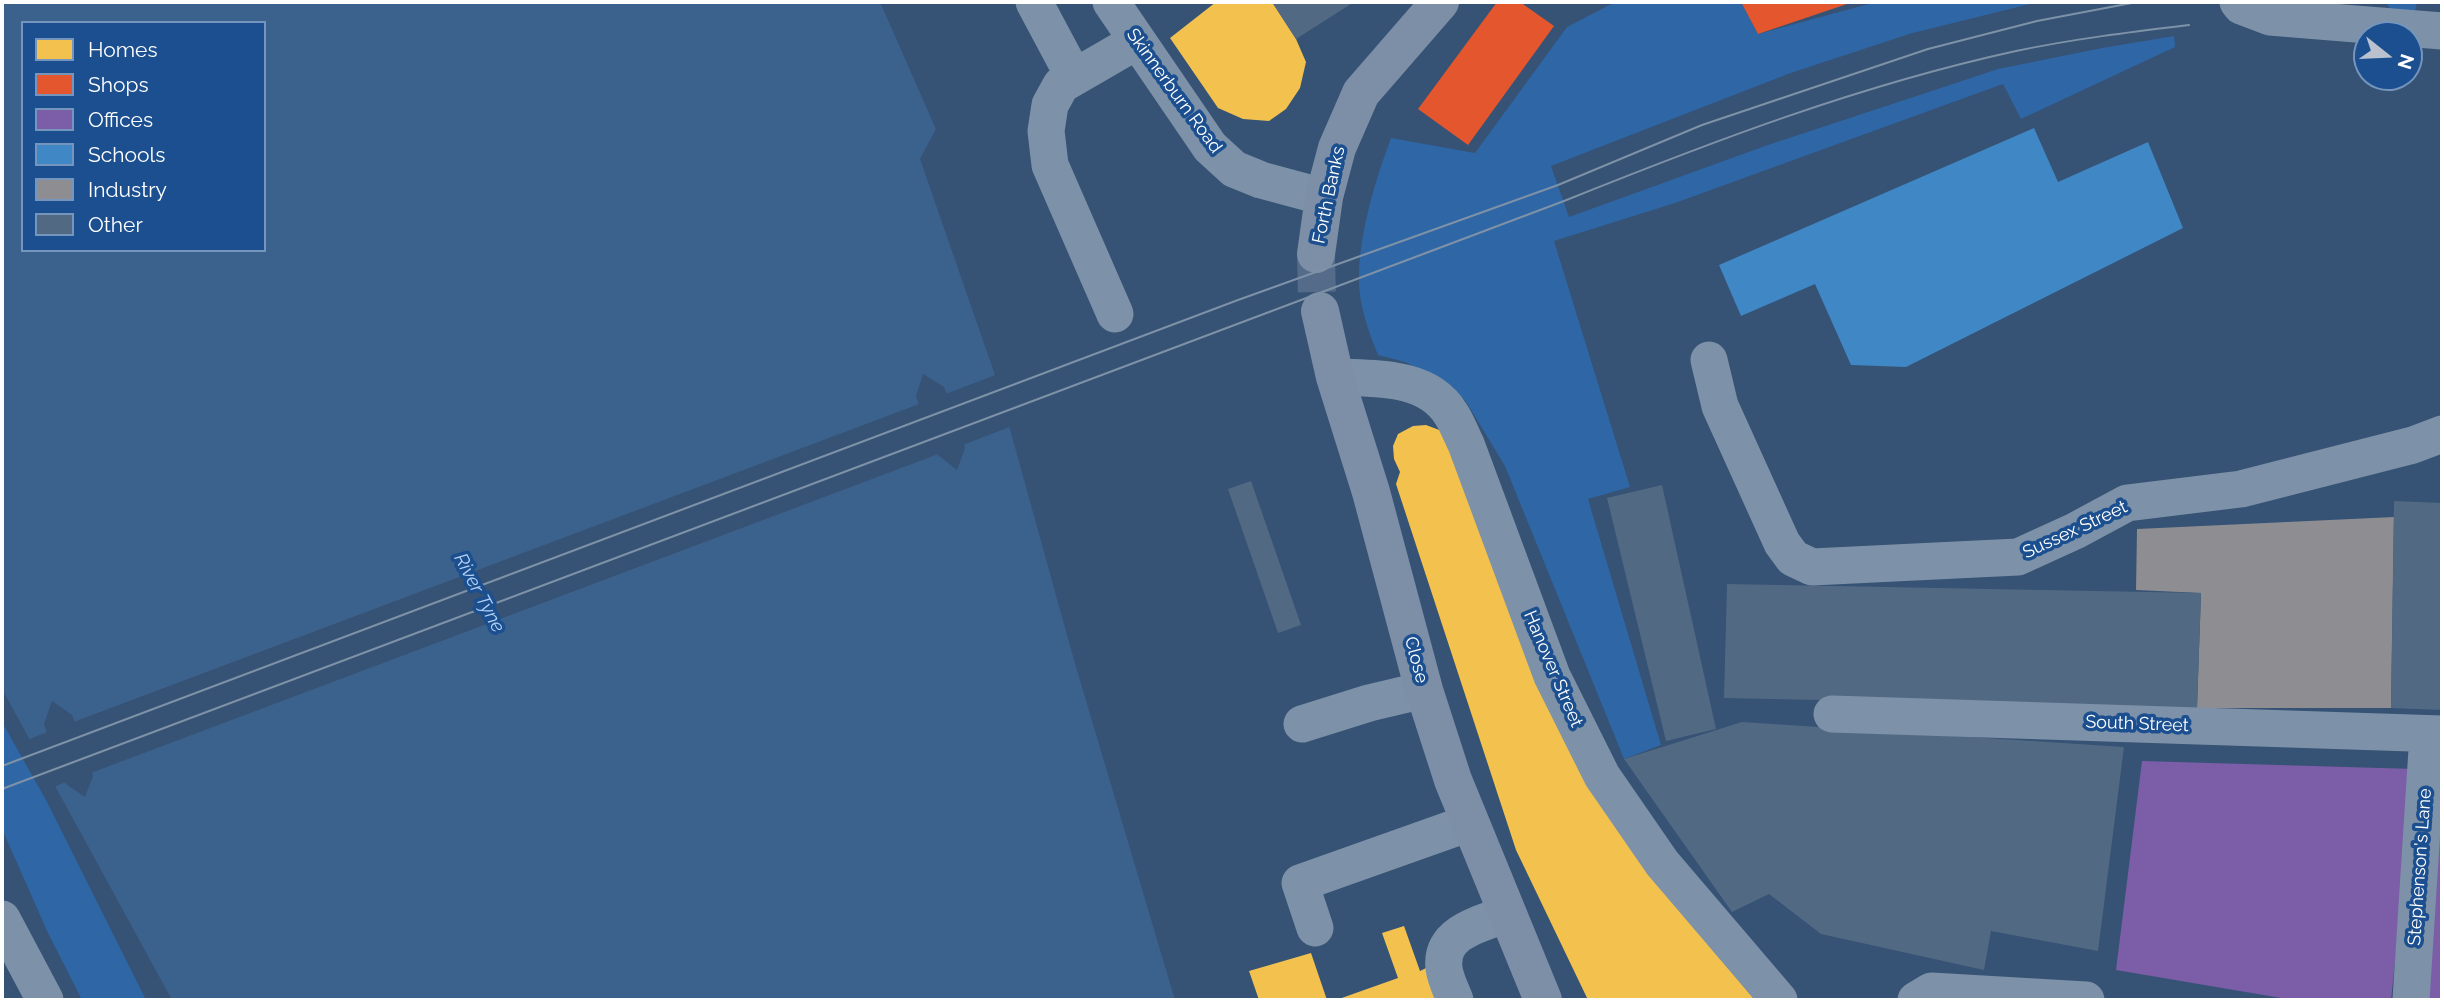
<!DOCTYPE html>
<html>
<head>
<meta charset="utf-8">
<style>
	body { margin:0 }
	#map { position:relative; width:2444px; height:1002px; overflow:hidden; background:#365274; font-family:Raleway,sans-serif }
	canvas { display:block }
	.frame { position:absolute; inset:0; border:4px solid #fff; pointer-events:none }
	.legend { position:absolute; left:21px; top:21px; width:245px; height:231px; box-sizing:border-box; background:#1b4f8f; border:2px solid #7695bc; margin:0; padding:9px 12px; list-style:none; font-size:21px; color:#fff }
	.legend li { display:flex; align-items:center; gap:14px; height:35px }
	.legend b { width:35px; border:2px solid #7695bc }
	.north { position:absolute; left:2353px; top:21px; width:70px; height:70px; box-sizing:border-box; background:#1b4f8f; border:2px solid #7695bc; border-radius:50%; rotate:108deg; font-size:19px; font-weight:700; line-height:28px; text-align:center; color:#fff }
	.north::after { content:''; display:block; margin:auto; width:24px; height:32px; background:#b9c2ce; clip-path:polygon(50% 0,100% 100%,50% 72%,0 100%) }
</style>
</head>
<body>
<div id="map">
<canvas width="2444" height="1002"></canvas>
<div class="frame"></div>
<ul class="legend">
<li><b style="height:19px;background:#f2c14e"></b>Homes</li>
<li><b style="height:19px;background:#e4572e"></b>Shops</li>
<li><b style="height:19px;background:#7b5ea7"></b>Offices</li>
<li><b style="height:19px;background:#3f88c5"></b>Schools</li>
<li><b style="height:19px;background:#8d8d92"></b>Industry</li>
<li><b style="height:19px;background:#526984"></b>Other</li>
</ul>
<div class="north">N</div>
</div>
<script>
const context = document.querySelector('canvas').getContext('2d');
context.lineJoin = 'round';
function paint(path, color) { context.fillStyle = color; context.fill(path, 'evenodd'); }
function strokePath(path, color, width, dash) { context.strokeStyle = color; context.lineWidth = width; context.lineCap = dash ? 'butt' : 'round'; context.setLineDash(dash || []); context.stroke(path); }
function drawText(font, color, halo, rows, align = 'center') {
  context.font = font + ' Raleway,sans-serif'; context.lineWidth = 7; context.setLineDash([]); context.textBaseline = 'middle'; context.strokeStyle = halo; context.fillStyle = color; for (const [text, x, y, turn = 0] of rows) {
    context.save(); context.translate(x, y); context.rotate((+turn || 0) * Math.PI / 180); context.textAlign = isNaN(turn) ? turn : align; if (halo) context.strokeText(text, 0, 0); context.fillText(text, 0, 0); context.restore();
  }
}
paint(new Path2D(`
	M 1615,2 L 1741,2 L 1758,34 L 1876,2 L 2038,2 L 1909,34 L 1788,74 L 1551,166 L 1569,217 L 1765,146 L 1998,69 L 2102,48 L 2174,36 L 2175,47 L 2021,119 L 2003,84 L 1675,203 L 1554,241 L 1630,487 L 1588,499 L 1661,745 L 1624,759 L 1505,466 L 1465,400 L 1436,377 L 1405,362 L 1378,355 C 1368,330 1358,303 1359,276 C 1360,230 1375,181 1391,138 L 1475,153 L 1567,27 Z
	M 2386,2 L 2417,2 L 2415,13 L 2392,13 Z
	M 2,722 L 46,800 L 146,1000 L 82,1000 L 48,933 L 2,829 Z`), '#2f66a5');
paint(new Path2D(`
	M 2,2 L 880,2 L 936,129 L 920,159 L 995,375 L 1074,660 L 1175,1000 L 172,1000 L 2,689 ZM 23,23 L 264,23 L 264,250 L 23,250 ZM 923,374 L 944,387 L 965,448 L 957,470 L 938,455 L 916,396 ZM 52,701 L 72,715 L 93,776 L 85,797 L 66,784 L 44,724 Z`), '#3b618d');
paint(new Path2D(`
	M 998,374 L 1012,426 L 960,446 L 943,395 Z
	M 922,403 L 941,453 L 88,774 L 71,723 Z
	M 50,731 L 69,781 L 50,788 L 25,741 Z`), '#365274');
paint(new Path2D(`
	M 1216,2 L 1272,2 L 1296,39 L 1306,62 L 1300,88 L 1286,109 L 1269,121 L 1243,119 L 1218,108 L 1170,38 Z
	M 1426,425 L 1442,431 L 1707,943 L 1755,1000 L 1588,1000 L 1516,850 L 1396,484 L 1400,472 L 1394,459 L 1393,446 L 1398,434 L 1413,426 Z
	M 1404,926 L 1420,971 L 1426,968 L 1437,1000 L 1336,1000 L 1398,978 L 1382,933 Z
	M 1311,953 L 1327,1000 L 1259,1000 L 1249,971 Z`), '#f2c14e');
paint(new Path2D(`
	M 1497,2 L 1520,2 L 1554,26 L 1468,145 L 1418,109 Z
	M 1741,2 L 1853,2 L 1758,34 Z`), '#e4572e');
paint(new Path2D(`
	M 2142,761 L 2415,769 L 2391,1000 L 2293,1000 L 2116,970 Z
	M 2442,774 L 2442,1000 L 2424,1000 Z`), '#7b5ea7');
paint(new Path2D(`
	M 2034,128 L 2058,182 L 2148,142 L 2183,228 L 1906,367 L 1851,365 L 1815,284 L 1741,316 L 1719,265 Z`), '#3f88c5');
paint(new Path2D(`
	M 2394,517 L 2391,708 L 2197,708 L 2201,593 L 2136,590 L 2137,529 Z`), '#8d8d92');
paint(new Path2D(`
	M 1272,2 L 1354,2 L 1296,39 Z
	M 1251,481 L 1301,625 L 1278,633 L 1228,489 Z
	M 1662,485 L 1716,729 L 1666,741 L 1607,498 Z
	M 2394,501 L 2442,503 L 2442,710 L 2391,708 Z
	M 1727,584 L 2201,593 L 2197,708 L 1724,698 Z
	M 1742,722 L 2124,747 L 2098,951 L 1991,931 L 1984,970 L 1821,934 L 1769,894 L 1732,912 L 1624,759 Z`), '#526984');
strokePath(new Path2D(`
	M 1316,254 L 1317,298 L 1320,311`), '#546c89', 38, [38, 19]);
strokePath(new Path2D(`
	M 1034,2 L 1074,77
	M 1111,2 L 1210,147 L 1234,169 L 1261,180 L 1324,197
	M 2238,2 L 2241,6 L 2270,17 L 2442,31
	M 1115,314 L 1050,165 L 1046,131 L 1050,105 L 1061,85 L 1137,41
	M 1709,360 L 1720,406 L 1782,543 L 1793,558 L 1812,567 L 2018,557 L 2075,531 L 2127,503 L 2241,489 L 2413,445 L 2442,434
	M 1335,377 C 1375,379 1427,375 1451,414 C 1457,423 1461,434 1466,444 L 1552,676 L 1602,776 L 1662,863 L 1779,1000
	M 1832,714 L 2442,734
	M 1302,724 L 1369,703 L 1424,690
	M 2,919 L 45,1000
	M 1315,928 L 1300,883 L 1469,823
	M 1455,1000 C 1451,990 1445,978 1444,968 C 1440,932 1480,924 1507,914
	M 1916,1000 L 1931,991 L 2086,1000
	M 2411,1000 L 2428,734`), '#7d92a8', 37);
strokePath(new Path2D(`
	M 1316,254 L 1324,197 L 1337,148 L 1361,93 L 1440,2
	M 1320,311 L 1335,377 L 1371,492 L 1424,690 L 1453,780 L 1543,1000`), '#7d8ea7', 38);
strokePath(new Path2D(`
	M 2,766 L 1238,300 L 1558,185 L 1702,125 L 1928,49 L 2037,21 L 2137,2
	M 2,789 L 1564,201 C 1711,142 1860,85 2016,51 C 2073,39 2131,32 2189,25`), '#7e92a7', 2);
drawText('18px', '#fff', '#1b4f8f', [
	["Skinnerburn Road",1174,91,54],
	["Forth Banks",1329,195,-78],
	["Sussex Street",2075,530,-25],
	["Close",1416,660,75],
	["Hanover Street",1553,669,67],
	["South Street",2137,724,2],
	["Stephenson's Lane",2420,867,-86]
]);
drawText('italic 19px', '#b5d3f5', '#1b4f8f', [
	["River Tyne",479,593,62]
]);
</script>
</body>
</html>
